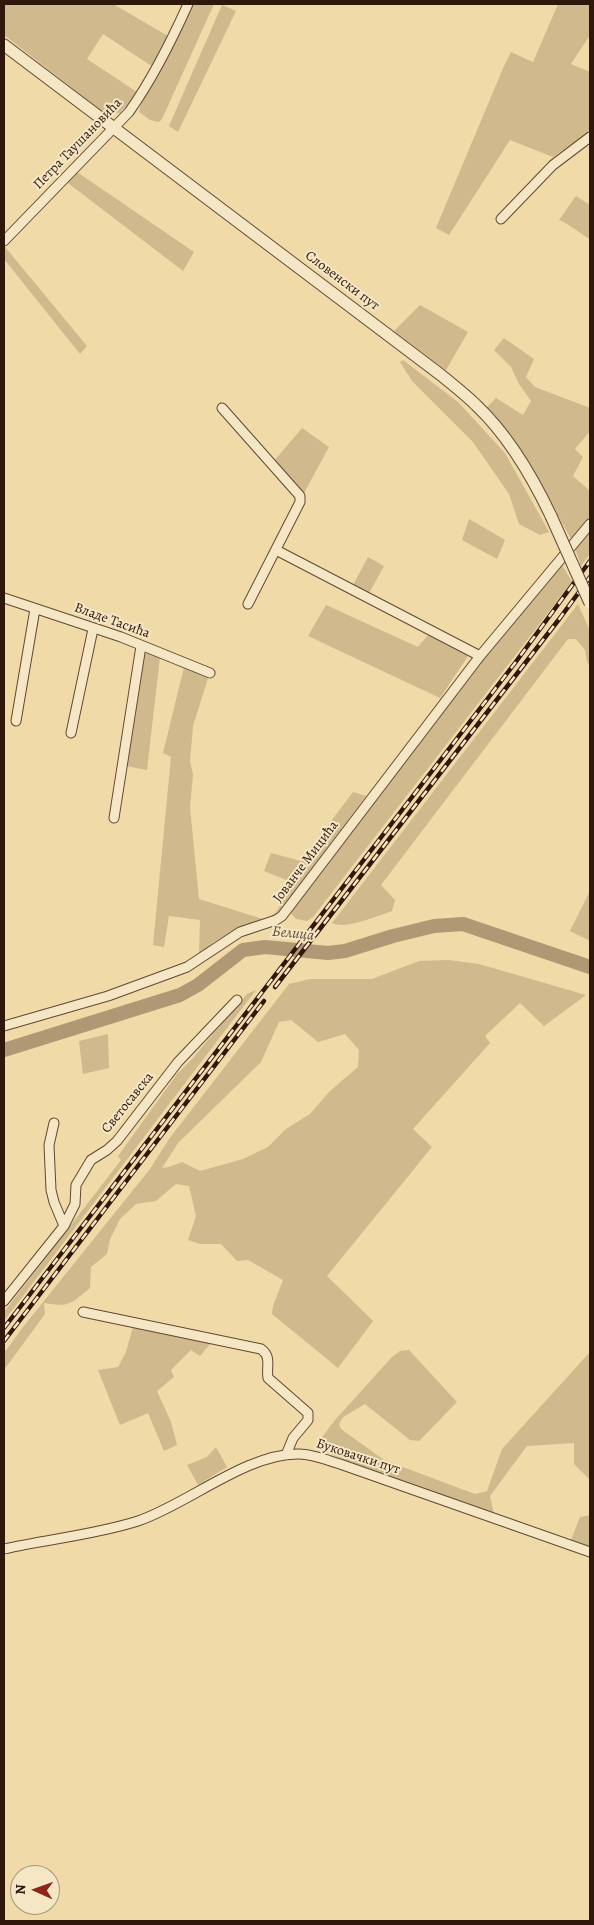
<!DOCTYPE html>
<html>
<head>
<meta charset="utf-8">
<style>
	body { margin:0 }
	#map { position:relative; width:594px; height:1925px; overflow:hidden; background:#f0daa8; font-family:Alegreya,serif }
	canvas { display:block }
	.frame { position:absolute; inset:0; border:5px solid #30170b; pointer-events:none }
	.north { position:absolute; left:10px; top:1865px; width:50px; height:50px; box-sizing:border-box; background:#f5e7c6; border:1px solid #a6947b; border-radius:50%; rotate:272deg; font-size:14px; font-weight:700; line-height:20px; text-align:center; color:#30170b }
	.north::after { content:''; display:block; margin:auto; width:18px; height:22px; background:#8f2418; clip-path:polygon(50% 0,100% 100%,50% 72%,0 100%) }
</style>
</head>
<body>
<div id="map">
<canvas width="594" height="1925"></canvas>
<div class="frame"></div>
<div class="north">N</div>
</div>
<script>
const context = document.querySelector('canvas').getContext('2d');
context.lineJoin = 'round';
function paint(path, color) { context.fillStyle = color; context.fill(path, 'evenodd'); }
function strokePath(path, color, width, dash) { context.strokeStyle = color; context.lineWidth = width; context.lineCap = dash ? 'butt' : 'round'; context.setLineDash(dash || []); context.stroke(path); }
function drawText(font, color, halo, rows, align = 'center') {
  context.font = font + ' Alegreya,serif'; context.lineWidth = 4; context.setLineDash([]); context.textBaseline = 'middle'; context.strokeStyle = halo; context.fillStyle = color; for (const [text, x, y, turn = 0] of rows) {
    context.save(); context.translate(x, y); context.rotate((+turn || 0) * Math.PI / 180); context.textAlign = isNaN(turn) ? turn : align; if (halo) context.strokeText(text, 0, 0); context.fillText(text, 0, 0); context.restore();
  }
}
paint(new Path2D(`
	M 4,4 L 113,4 L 168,36 L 153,67 L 103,34 L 87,59 L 137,92 L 120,113 L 103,112 L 4,35 Z
	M 192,4 L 214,4 L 162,119 L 159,122 L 150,120 L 139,112 L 141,104 Z
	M 558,4 L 590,4 L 590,35 L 571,64 L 590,72 L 590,131 L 553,157 L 510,140 L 449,235 L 436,228 L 504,66 L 511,52 L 533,62 Z
	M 222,5 L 236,11 L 178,132 L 169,126 Z
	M 77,172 L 194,252 L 183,271 L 68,183 Z
	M 576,196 L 590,205 L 590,239 C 579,233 571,225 559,220 Z
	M 5,247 L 87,346 L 80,354 L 4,259 Z
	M 420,305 L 468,332 L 446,370 L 394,331 Z
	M 504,338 L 534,359 L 526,377 L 535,387 L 590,408 L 590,431 L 575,449 L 583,457 L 573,476 L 590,491 L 590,518 L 571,539 L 524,454 L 486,408 L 496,398 L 523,415 L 531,401 L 519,384 L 511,367 L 494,350 Z
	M 403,360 L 458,402 L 505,453 L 549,532 L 540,535 L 519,524 L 509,494 L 473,442 L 412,381 L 400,362 Z
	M 302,428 L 329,447 L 304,493 L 274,461 Z
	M 469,519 L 505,540 L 497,559 L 462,540 Z
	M 590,531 L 590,554 L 581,566 L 575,548 Z
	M 368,557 L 384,566 L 368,595 L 352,587 Z
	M 561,563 L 572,582 L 313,917 L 307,921 L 296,919 L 290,912 L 490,651 Z
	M 578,604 L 590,631 L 590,667 L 587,661 L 585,650 L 576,639 L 568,639 L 381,885 L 395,900 L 392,911 C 377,916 345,930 332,923 Z
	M 326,605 L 418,647 L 428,635 L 468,656 L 440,698 L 308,636 Z
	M 146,653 L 160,657 L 147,770 L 126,766 L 143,656 Z
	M 184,667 L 208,678 L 193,726 L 190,761 L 193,775 L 190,807 L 199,899 L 266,920 L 276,912 L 294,883 L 264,871 L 271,853 L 301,861 L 353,792 L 366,796 L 275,918 L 229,933 L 214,942 L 199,955 L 200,920 L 169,916 L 164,947 L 153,945 L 171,757 L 163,753 Z
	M 590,891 L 590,941 L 570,931 Z
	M 449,960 L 479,964 L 586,995 L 544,1026 L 520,1003 L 485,1036 L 490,1043 L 413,1129 L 432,1147 L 327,1276 L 373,1321 L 338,1368 L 272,1314 L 273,1306 L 283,1280 L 248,1260 L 237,1261 L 221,1244 L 200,1244 L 188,1240 L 196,1216 L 189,1186 L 176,1184 L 156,1201 L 136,1204 L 120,1219 L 110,1239 L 107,1254 L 91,1267 L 90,1288 C 69,1305 70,1307 44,1303 L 45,1314 L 4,1370 L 4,1353 L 23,1327 L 150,1169 L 169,1139 L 289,984 L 310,979 L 372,979 L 419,961 ZM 291,1020 L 318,1042 L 345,1034 L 359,1050 L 358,1067 L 330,1091 L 310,1114 L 286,1129 L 268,1147 L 243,1159 L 200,1171 L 182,1162 L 169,1167 L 162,1168 L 178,1143 L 261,1062 L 279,1022 Z
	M 256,990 L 4,1321 L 4,1312 L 121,1160 L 118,1156 L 177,1074 L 192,1059 L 247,994 Z
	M 108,1034 L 109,1068 L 83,1074 L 79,1041 Z
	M 133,1327 L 212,1342 L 200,1356 L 191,1350 L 171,1370 L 174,1377 L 157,1391 L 171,1422 L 177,1445 L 164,1451 L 148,1413 L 120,1425 L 98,1370 L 118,1367 L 126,1352 Z
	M 409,1350 L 457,1402 L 419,1441 L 410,1440 L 365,1404 L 343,1417 L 339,1424 L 341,1429 L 384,1460 L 475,1494 L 487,1491 L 502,1449 L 590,1352 L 590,1480 L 574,1464 L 574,1443 L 527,1446 L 490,1496 L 494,1514 L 447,1498 L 322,1451 L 317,1444 L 335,1420 L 392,1357 L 400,1351 Z
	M 216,1447 L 227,1467 L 198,1485 L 187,1465 L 207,1457 Z
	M 590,1515 L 590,1547 L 571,1540 L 580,1517 Z`), '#cfb98d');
strokePath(new Path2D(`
	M 4,1050 L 180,995 L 198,985 L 243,950 L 265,947 L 328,953 L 345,951 L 393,936 L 434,926 L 463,924 L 590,967`), '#af9873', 14);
const minor = new Path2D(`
	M 501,219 L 553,165 L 590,137
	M 4,241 L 129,112 C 153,78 171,42 188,4
	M 222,408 L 300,496 L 300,502 L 248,604
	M 276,550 L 480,656
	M 4,598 L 121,637 L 210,673
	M 16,721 L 35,609
	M 71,733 L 93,629
	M 114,818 L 141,646
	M 4,1026 L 108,996 L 187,967 L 240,932 L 276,920 L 282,916 L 480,656 L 590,524
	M 54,1123 L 49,1145 L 51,1190 L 54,1202 L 64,1226
	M 4,1301 L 64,1226 L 75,1204 L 76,1185 L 91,1160 L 107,1150 L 117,1141 L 178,1062 L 237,1000
	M 83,1312 L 261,1349 C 272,1357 266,1366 268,1378 L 308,1413 L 308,1420 L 293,1438 L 286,1455
	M 4,1549 C 48,1539 94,1535 138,1521 C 188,1504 247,1453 299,1454 C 312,1454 327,1460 340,1464 L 590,1552`);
const tertiary = new Path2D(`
	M 4,45 L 441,375 C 453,385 465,394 476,405 C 509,436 532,476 551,516`);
strokePath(minor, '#604832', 11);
strokePath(tertiary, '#604832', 13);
strokePath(minor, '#f5e7c6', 9);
strokePath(tertiary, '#f5e7c6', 11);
const rail = new Path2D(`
	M 275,987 L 560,618 L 590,577
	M 4,1328 L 515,663 L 590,561
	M 4,1341 L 264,1001`);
strokePath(rail, '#30170b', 4.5);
strokePath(rail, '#f5e7c6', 2.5, [8]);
const tertiaryBridge = new Path2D(`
	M 551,516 L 590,603`);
strokePath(tertiaryBridge, '#604832', 13, []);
strokePath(tertiaryBridge, '#f5e7c6', 11);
drawText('14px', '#30170b', '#f5e7c6', [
	["Петра Таушановића",78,144,-46],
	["Словенски пут",342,281,37],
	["Владе Тасића",112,621,20],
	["Јованче Мицића",306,862,-53],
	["Светосавска",128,1103,-51],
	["Буковачки пут",358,1457,18]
]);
drawText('italic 15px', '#634b35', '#f5e7c6', [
	["Белица",293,934,6]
]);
</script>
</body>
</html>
